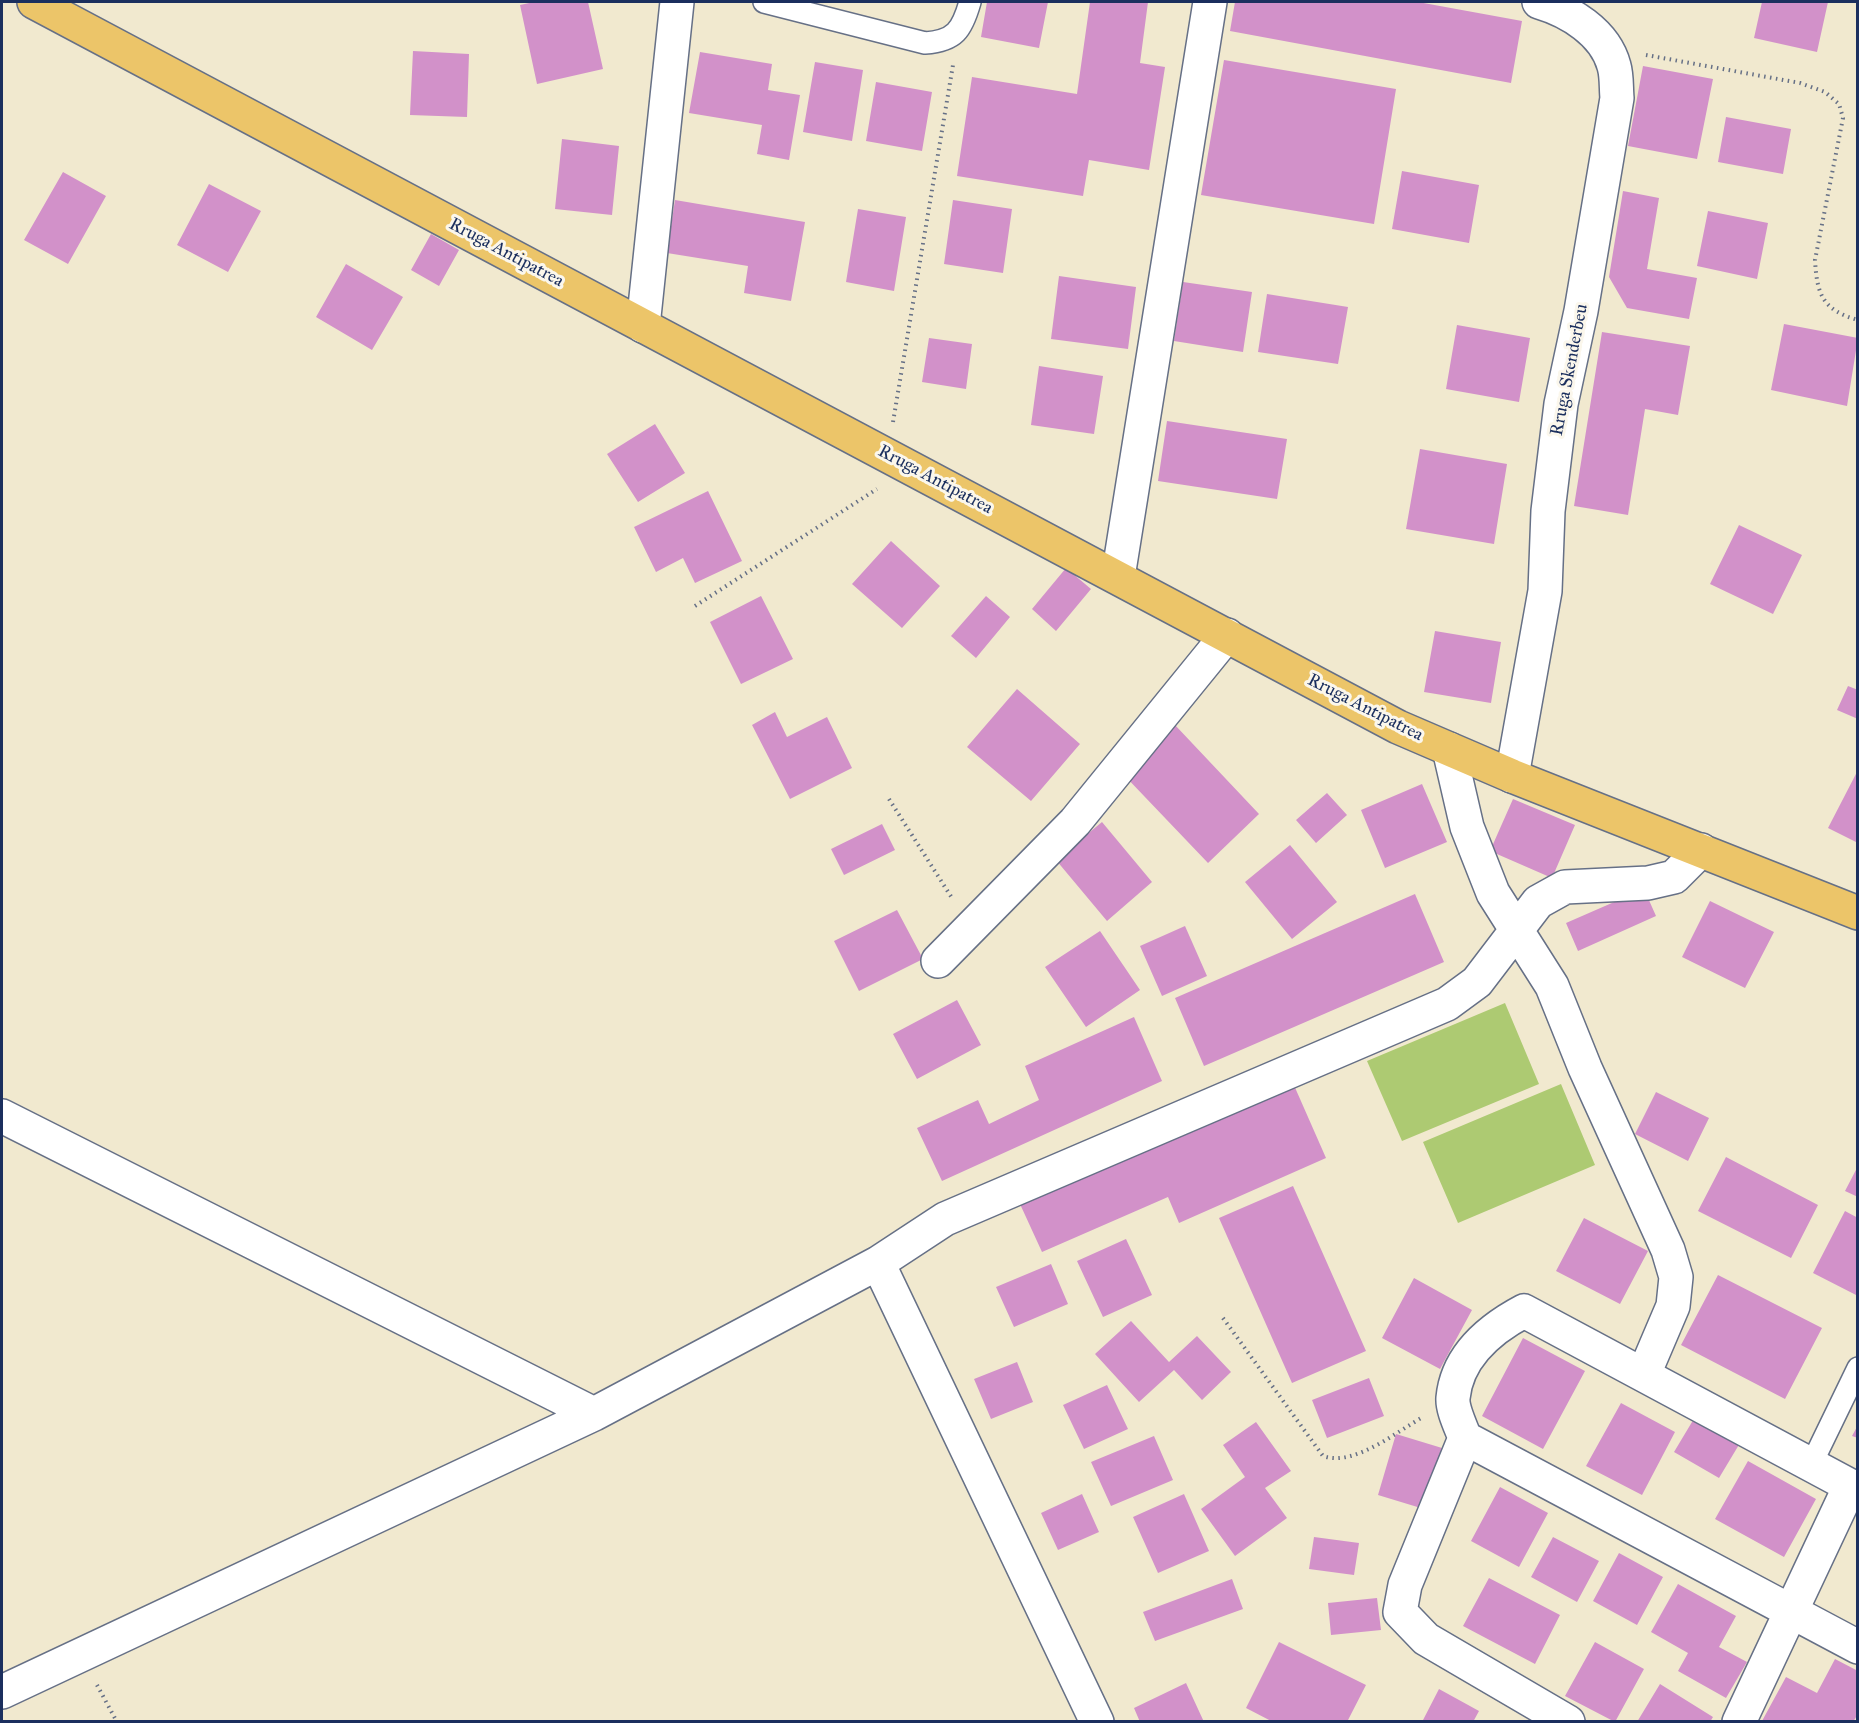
<!DOCTYPE html>
<html>
<head>
<meta charset="utf-8">
<style>
	body { margin:0 }
	#map { position:relative; width:1859px; height:1723px; overflow:hidden; background:#f1e9cf; font-family:"IM FELL Great Primer",serif }
	canvas { display:block }
	.frame { position:absolute; inset:0; border:3px solid #1b2f5e; pointer-events:none }
</style>
</head>
<body>
<div id="map">
<canvas width="1859" height="1723"></canvas>
<div class="frame"></div>
</div>
<script>
const context = document.querySelector('canvas').getContext('2d');
context.lineJoin = 'round';
function paint(path, color) { context.fillStyle = color; context.fill(path, 'evenodd'); }
function strokePath(path, color, width, dash) { context.strokeStyle = color; context.lineWidth = width; context.lineCap = dash ? 'butt' : 'round'; context.setLineDash(dash || []); context.stroke(path); }
function drawText(font, color, halo, rows, align = 'center') {
  context.font = font + ' "IM FELL Great Primer",serif'; context.lineWidth = 6; context.setLineDash([]); context.textBaseline = 'middle'; context.strokeStyle = halo; context.fillStyle = color; for (const [text, x, y, turn = 0] of rows) {
    context.save(); context.translate(x, y); context.rotate((+turn || 0) * Math.PI / 180); context.textAlign = isNaN(turn) ? turn : align; if (halo) context.strokeText(text, 0, 0); context.fillText(text, 0, 0); context.restore();
  }
}
paint(new Path2D(`
	M 1505,1003 L 1539,1084 L 1402,1141 L 1367,1061 Z
	M 1561,1084 L 1595,1165 L 1458,1223 L 1423,1142 Z`), '#adca72');
paint(new Path2D(`
	M 534,2 L 588,2 L 603,69 L 537,84 L 520,5 Z
	M 987,2 L 1048,2 L 1039,48 L 981,37 Z
	M 1090,2 L 1148,2 L 1140,63 L 1165,67 L 1149,170 L 1089,160 L 1083,196 L 957,176 L 972,77 L 1077,94 Z
	M 1235,2 L 1418,2 L 1522,21 L 1511,83 L 1230,31 Z
	M 1762,2 L 1828,2 L 1817,52 L 1754,38 Z
	M 413,51 L 469,54 L 467,117 L 410,115 Z
	M 700,52 L 772,64 L 768,90 L 800,95 L 789,160 L 757,154 L 762,125 L 689,113 Z
	M 1224,60 L 1396,89 L 1374,224 L 1201,195 Z
	M 815,62 L 863,70 L 852,141 L 803,132 Z
	M 1643,66 L 1713,79 L 1697,159 L 1628,146 Z
	M 876,82 L 932,92 L 922,151 L 866,141 Z
	M 1726,117 L 1791,129 L 1783,174 L 1718,162 Z
	M 562,139 L 619,146 L 612,215 L 555,209 Z
	M 1402,171 L 1479,185 L 1469,243 L 1392,229 Z
	M 63,172 L 106,196 L 68,264 L 24,240 Z
	M 209,184 L 261,211 L 228,272 L 177,245 Z
	M 1623,191 L 1659,198 L 1647,269 L 1697,278 L 1689,319 L 1627,308 L 1609,277 Z
	M 675,200 L 805,222 L 791,301 L 744,293 L 748,266 L 667,253 Z
	M 953,200 L 1012,209 L 1003,273 L 944,264 Z
	M 858,209 L 906,217 L 894,291 L 846,282 Z
	M 1708,211 L 1768,223 L 1757,279 L 1697,266 Z
	M 431,234 L 459,250 L 439,286 L 411,270 Z
	M 346,264 L 403,297 L 372,350 L 316,317 Z
	M 1059,276 L 1136,287 L 1128,349 L 1051,339 Z
	M 1183,282 L 1252,292 L 1243,352 L 1174,341 Z
	M 1267,294 L 1348,307 L 1338,364 L 1258,352 Z
	M 1784,324 L 1858,338 L 1847,406 L 1771,390 Z
	M 1457,325 L 1530,338 L 1519,402 L 1446,389 Z
	M 1602,332 L 1690,346 L 1678,415 L 1645,409 L 1628,515 L 1574,506 Z
	M 929,338 L 972,344 L 966,389 L 922,382 Z
	M 1039,366 L 1103,376 L 1094,434 L 1031,425 Z
	M 1167,421 L 1287,439 L 1277,499 L 1158,481 Z
	M 655,424 L 685,473 L 638,502 L 607,454 Z
	M 1420,449 L 1507,464 L 1494,544 L 1406,529 Z
	M 708,491 L 742,561 L 695,583 L 683,558 L 656,572 L 634,527 Z
	M 1739,525 L 1802,555 L 1773,614 L 1710,584 Z
	M 891,541 L 940,586 L 902,628 L 852,584 Z
	M 1066,568 L 1091,589 L 1056,631 L 1032,609 Z
	M 761,596 L 793,659 L 741,684 L 710,622 Z
	M 986,596 L 1010,617 L 976,658 L 951,636 Z
	M 1435,631 L 1501,642 L 1491,703 L 1424,692 Z
	M 1848,686 L 1858,690 L 1858,719 L 1837,710 Z
	M 1017,689 L 1080,744 L 1031,801 L 967,747 Z
	M 775,712 L 787,737 L 827,717 L 852,768 L 790,799 L 752,725 Z
	M 1175,725 L 1259,814 L 1208,863 L 1123,774 Z
	M 1858,770 L 1858,843 L 1828,828 Z
	M 1422,784 L 1447,842 L 1385,868 L 1361,810 Z
	M 1327,793 L 1347,815 L 1316,843 L 1296,820 Z
	M 1513,799 L 1575,825 L 1552,878 L 1490,851 Z
	M 1102,822 L 1152,882 L 1107,921 L 1056,860 Z
	M 882,824 L 895,850 L 844,875 L 831,849 Z
	M 1290,845 L 1337,902 L 1292,939 L 1245,882 Z
	M 1644,889 L 1656,916 L 1578,951 L 1566,923 Z
	M 1415,894 L 1444,962 L 1204,1066 L 1175,998 Z
	M 1710,901 L 1774,932 L 1745,988 L 1682,957 Z
	M 897,910 L 923,959 L 859,991 L 834,941 Z
	M 1185,926 L 1207,976 L 1162,996 L 1140,946 Z
	M 1100,931 L 1140,990 L 1086,1027 L 1045,967 Z
	M 957,1000 L 981,1045 L 917,1079 L 893,1034 Z
	M 1134,1017 L 1162,1081 L 942,1181 L 917,1128 L 978,1100 L 989,1124 L 1039,1100 L 1025,1066 Z
	M 1293,1083 L 1326,1158 L 1179,1223 L 1168,1197 L 1042,1252 L 1020,1204 Z
	M 1656,1092 L 1709,1118 L 1688,1161 L 1635,1134 Z
	M 1726,1157 L 1818,1205 L 1791,1258 L 1698,1211 Z
	M 1858,1166 L 1858,1197 L 1845,1191 Z
	M 1293,1186 L 1366,1351 L 1292,1383 L 1219,1218 Z
	M 1845,1211 L 1858,1218 L 1858,1296 L 1813,1273 Z
	M 1584,1218 L 1648,1251 L 1620,1304 L 1556,1271 Z
	M 1126,1239 L 1152,1295 L 1103,1317 L 1077,1261 Z
	M 1051,1264 L 1068,1304 L 1014,1327 L 996,1287 Z
	M 1718,1275 L 1822,1328 L 1785,1399 L 1681,1345 Z
	M 1414,1278 L 1472,1310 L 1440,1369 L 1382,1338 Z
	M 1131,1321 L 1169,1362 L 1197,1336 L 1231,1372 L 1202,1400 L 1174,1370 L 1139,1402 L 1095,1354 Z
	M 1523,1338 L 1585,1371 L 1543,1449 L 1482,1416 Z
	M 1017,1362 L 1033,1402 L 991,1419 L 974,1379 Z
	M 1369,1378 L 1384,1416 L 1327,1438 L 1312,1400 Z
	M 1107,1385 L 1128,1429 L 1084,1449 L 1063,1405 Z
	M 1621,1403 L 1675,1432 L 1642,1495 L 1586,1466 Z
	M 1695,1417 L 1740,1443 L 1719,1478 L 1674,1452 Z
	M 1256,1422 L 1291,1471 L 1265,1488 L 1287,1518 L 1235,1556 L 1201,1509 L 1245,1477 L 1223,1445 Z
	M 1858,1425 L 1858,1438 L 1852,1436 Z
	M 1396,1434 L 1442,1448 L 1424,1509 L 1378,1495 Z
	M 1154,1436 L 1173,1480 L 1111,1506 L 1091,1462 Z
	M 1748,1461 L 1816,1499 L 1784,1557 L 1715,1519 Z
	M 1500,1487 L 1548,1513 L 1519,1567 L 1471,1541 Z
	M 1082,1494 L 1099,1532 L 1058,1550 L 1041,1513 Z
	M 1184,1494 L 1209,1551 L 1158,1573 L 1133,1517 Z
	M 1314,1537 L 1359,1543 L 1354,1575 L 1309,1569 Z
	M 1553,1537 L 1599,1561 L 1577,1602 L 1531,1577 Z
	M 1619,1553 L 1663,1577 L 1637,1625 L 1593,1601 Z
	M 1489,1578 L 1560,1615 L 1535,1664 L 1463,1626 Z
	M 1232,1579 L 1243,1609 L 1155,1641 L 1143,1612 Z
	M 1678,1584 L 1736,1616 L 1719,1647 L 1747,1662 L 1726,1698 L 1678,1671 L 1688,1653 L 1651,1632 Z
	M 1377,1598 L 1381,1630 L 1331,1635 L 1328,1603 Z
	M 1279,1642 L 1366,1685 L 1347,1722 L 1273,1722 L 1246,1708 Z
	M 1595,1642 L 1644,1669 L 1615,1722 L 1565,1696 Z
	M 1835,1659 L 1858,1671 L 1858,1714 L 1853,1722 L 1762,1721 L 1786,1677 L 1817,1693 Z
	M 1186,1683 L 1204,1722 L 1140,1722 L 1134,1708 Z
	M 1660,1684 L 1713,1717 L 1710,1722 L 1637,1722 Z
	M 1439,1689 L 1479,1711 L 1473,1722 L 1422,1722 Z`), '#d291c9');
const lane = new Path2D(`
	M 764,2 L 925,43 C 955,41 962,30 970,2
	M 1811,1465 L 1858,1368`);
const street = new Path2D(`
	M 643,326 L 677,2
	M 1118,577 L 1210,2
	M 1449,749 L 1467,827 L 1493,893 L 1552,986 L 1585,1068 L 1668,1250 L 1676,1277 L 1673,1306 L 1644,1374
	M 1512,776 L 1545,591 L 1548,511 L 1561,404 L 1581,311 L 1617,98 C 1616,88 1617,76 1614,66 C 1605,32 1569,11 1539,2
	M 938,961 L 1075,822 L 1227,635
	M 2,1116 L 594,1414
	M 878,1263 L 1097,1722
	M 1465,1438 L 1858,1647
	M 2,1692 L 594,1414 L 878,1263 L 945,1219 L 1447,1004 L 1477,982 L 1538,902 L 1565,887 L 1648,883 L 1674,877 L 1701,850
	M 1568,1722 L 1426,1639 L 1400,1612 L 1405,1585 L 1465,1438 C 1461,1427 1452,1409 1453,1398 C 1457,1356 1490,1329 1524,1311 L 1858,1490
	M 1739,1722 L 1850,1486`);
const primary = new Path2D(`
	M 34,2 L 1398,727 L 1512,776 L 1858,913`);
strokePath(lane, '#667086', 24);
strokePath(street, '#667086', 36);
strokePath(primary, '#667086', 36);
strokePath(new Path2D(`
	M 1646,55 L 1800,83 L 1825,92 L 1839,104 L 1843,118 L 1815,260 C 1817,294 1822,310 1858,320
	M 893,422 L 953,65
	M 695,606 L 877,489
	M 889,799 L 952,898
	M 1223,1318 L 1323,1456 C 1354,1467 1396,1432 1423,1417
	M 97,1685 L 117,1722`), '#667086', 4, [1.5, 4.5]);
strokePath(lane, '#fff', 21);
strokePath(street, '#fff', 33);
strokePath(primary, '#ecc569', 33);
drawText('18px', '#1b2f5e', '#fbf7ec', [
	["Rruga Antipatrea",506,253,28],
	["Rruga Skenderbeu",1570,370,-79],
	["Rruga Antipatrea",935,480,28],
	["Rruga Antipatrea",1365,708,27]
]);
</script>
</body>
</html>
